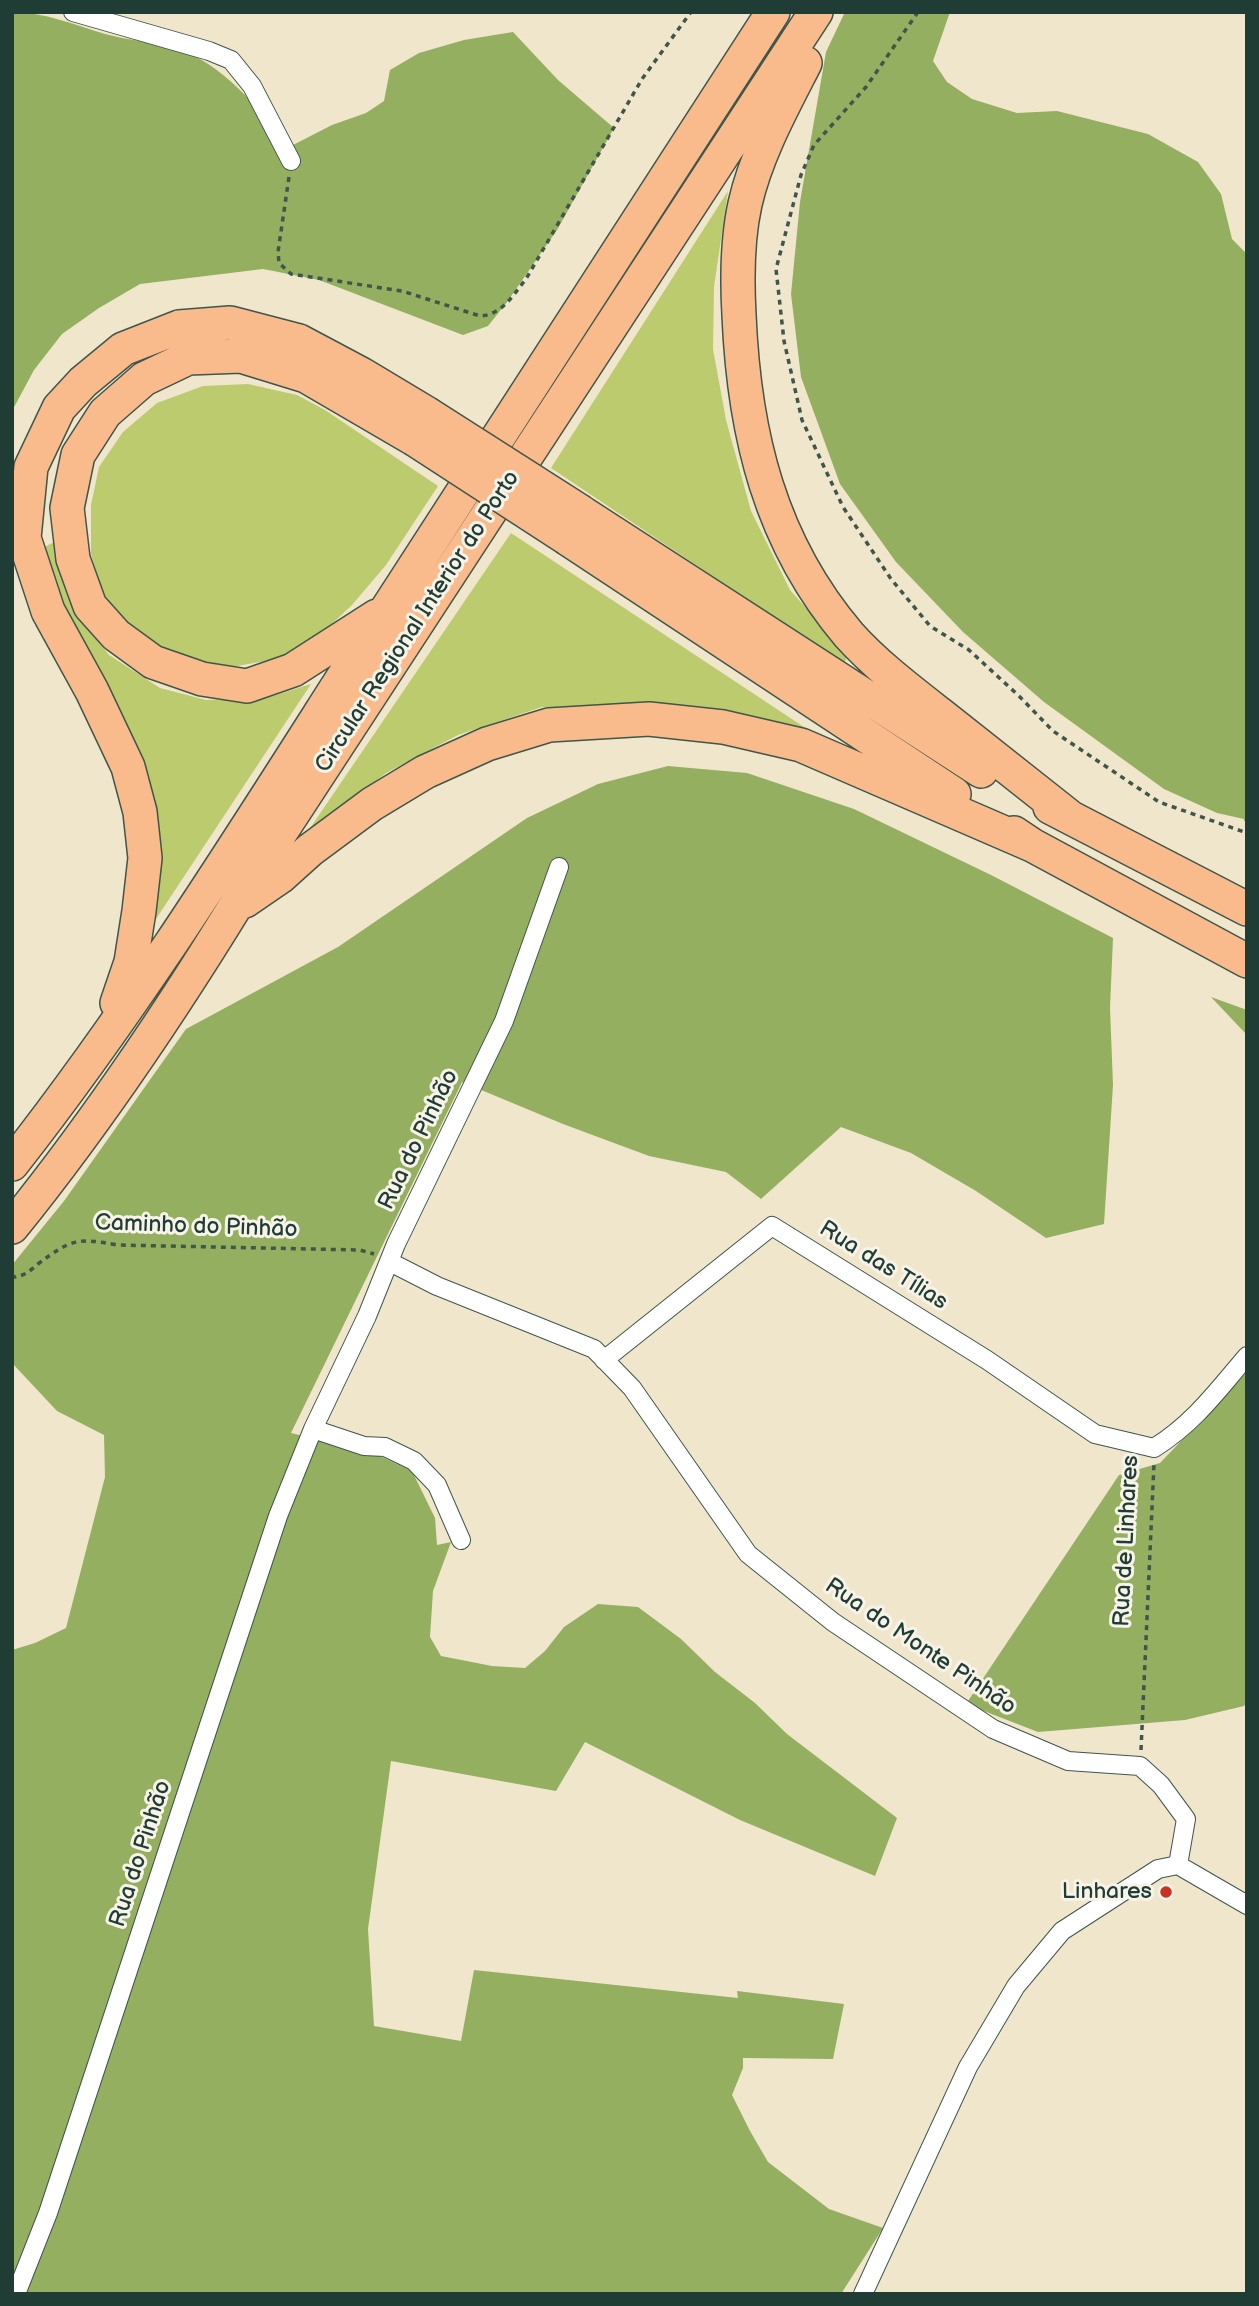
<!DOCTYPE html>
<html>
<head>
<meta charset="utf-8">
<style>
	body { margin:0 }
	#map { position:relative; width:1259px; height:2306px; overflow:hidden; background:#f0e6cc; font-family:"Balsamiq Sans",sans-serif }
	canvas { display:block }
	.frame { position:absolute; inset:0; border:14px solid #1f3d34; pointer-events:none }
</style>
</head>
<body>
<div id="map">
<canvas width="1259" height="2306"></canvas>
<div class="frame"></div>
</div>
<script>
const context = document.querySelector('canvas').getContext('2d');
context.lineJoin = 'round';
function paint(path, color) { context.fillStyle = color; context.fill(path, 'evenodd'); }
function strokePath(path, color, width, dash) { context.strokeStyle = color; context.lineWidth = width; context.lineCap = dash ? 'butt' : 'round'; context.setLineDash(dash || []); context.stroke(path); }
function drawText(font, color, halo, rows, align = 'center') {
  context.font = font + ' "Balsamiq Sans",sans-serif'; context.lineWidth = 6; context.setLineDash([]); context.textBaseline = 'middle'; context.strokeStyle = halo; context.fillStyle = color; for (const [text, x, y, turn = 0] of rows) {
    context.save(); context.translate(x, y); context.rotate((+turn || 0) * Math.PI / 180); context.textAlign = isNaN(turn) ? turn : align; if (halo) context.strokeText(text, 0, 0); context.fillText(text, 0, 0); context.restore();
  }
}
paint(new Path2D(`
	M 728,191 L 714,287 L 713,349 L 726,420 L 751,511 L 790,590 L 848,655 L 844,664 L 551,468 Z
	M 248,384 L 297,395 L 325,410 L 438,486 L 386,565 L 352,605 L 320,635 L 276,659 L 232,667 L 177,657 L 134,631 L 103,595 L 91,554 L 91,505 L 99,467 L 123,432 L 157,403 L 203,386 Z
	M 511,533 L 819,737 L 643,707 L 542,707 L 458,735 L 386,773 L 304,837 Z
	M 54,542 L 63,581 L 74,611 L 109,655 L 160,688 L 206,700 L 270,697 L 311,684 L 152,925 L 153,857 L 59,608 L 43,548 Z`), '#bbcb6d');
paint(new Path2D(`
	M 12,12 C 44,12 75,25 105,34 C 128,40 151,42 173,48 C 224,62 257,109 291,146 L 332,125 L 366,113 L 384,101 L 390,70 L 419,53 L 464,40 L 513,32 L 558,80 L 614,128 L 557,230 L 507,302 L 488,326 L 463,335 L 319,280 L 263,269 L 140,284 L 99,308 L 62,334 L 34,370 L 12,411 Z
	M 845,12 L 950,12 L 933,61 L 947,82 L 972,99 L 1017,113 L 1057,111 L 1148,134 L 1198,162 L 1221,194 L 1232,239 L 1247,254 L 1247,822 L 1244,821 L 1244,819 L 1217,813 L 1164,789 L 1044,702 L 963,632 L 896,562 L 840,484 L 801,377 L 791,294 L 800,202 L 826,52 Z
	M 668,766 L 747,773 L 854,809 L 991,875 L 1113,938 L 1110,1008 L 1113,1085 L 1104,1224 L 1046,1238 L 976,1191 L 911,1153 L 841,1127 L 761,1199 L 726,1172 L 649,1156 L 563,1124 L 462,1082 L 291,1433 L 371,1452 L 412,1471 L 435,1518 L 437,1545 L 451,1542 L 433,1591 L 430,1637 L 441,1656 L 492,1666 L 525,1668 L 545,1651 L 564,1627 L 598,1604 L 638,1607 L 681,1639 L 715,1672 L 755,1703 L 787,1734 L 897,1818 L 875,1876 L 740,1820 L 585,1742 L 556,1791 L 391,1761 L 368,1929 L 374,2026 L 461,2041 L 474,1970 L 738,1998 L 737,1991 L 844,2004 L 833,2059 L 743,2058 L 743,2068 L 732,2095 L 750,2131 L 768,2162 L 829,2209 L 883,2228 L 841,2294 L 12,2294 L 12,1650 L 35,1643 L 66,1628 L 105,1477 L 104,1435 L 57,1411 L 12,1363 L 12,1265 L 64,1201 L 186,1029 L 338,947 L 527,818 L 598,784 Z
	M 1211,997 L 1247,1010 L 1247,1035 Z
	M 1247,1372 L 1247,1702 L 1244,1706 L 1185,1720 L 1038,1732 L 966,1704 L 1119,1475 L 1160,1463 Z`), '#94af60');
const minor = new Path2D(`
	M 73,12 L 209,51 L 231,60 L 252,86 L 291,161
	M 390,1262 L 437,1286 L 594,1349 L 632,1388 L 748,1554 L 833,1622 L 993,1729 L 1068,1761 L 1140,1766 L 1161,1785 L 1186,1819 L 1178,1865
	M 604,1360 L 772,1226 L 987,1360 L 1095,1434 L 1154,1448 C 1194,1423 1217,1391 1247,1356
	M 313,1429 L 364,1446 L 385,1447 L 414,1461 L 437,1485 L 461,1540
	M 1178,1865 L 1247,1905
	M 16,2294 L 48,2213 L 278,1516 L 313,1429 L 367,1316 L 396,1244 L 504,1021 L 559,867
	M 863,2294 L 968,2067 L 1016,1986 L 1062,1931 L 1158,1869 L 1178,1865`);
const motorway = new Path2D(`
	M 805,63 C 782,108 756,155 745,204 C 737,240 737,279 739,315 C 744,434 770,542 849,635 C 876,665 909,690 941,715 C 984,749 1027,783 1070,817
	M 581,512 L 981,771
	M 568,539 L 954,794
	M 377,616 L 293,670 L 247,686 L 202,679 L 153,662 L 116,635 L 90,606 L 73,559 L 67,508 L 78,455 L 105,413 L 144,379 L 188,358 L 241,356 L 306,376 L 414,439
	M 1050,807 L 1247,909
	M 1014,833 L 1032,845 L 1247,961
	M 245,901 L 280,877 L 310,850 L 372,804 L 425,772 L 487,744 L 549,725 L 649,719 L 723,727 L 801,745 L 1032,845
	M 117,1003 L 131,962 L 139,911 L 145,858 L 140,812 L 128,767 L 92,691 L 48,611 L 24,538 L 31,467 L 59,408 L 83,382 L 123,349 L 179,327 L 230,323 L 299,341 L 361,374 L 426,413
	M 12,1164 C 136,1006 243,834 351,665 C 491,447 631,229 773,12
	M 12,1227 C 109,1107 194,977 273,844 L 816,12`);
strokePath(minor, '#3e564b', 20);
strokePath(motorway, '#3e564b', 36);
strokePath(new Path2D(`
	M 918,12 L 866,87 L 814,145 L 801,175 L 776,269 L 784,341 L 802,420 L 843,507 L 891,579 L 930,626 L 969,650 L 1019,696 L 1053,731 L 1159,802 L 1247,833
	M 289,177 L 278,252 L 279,263 L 291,274 L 402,291 L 480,316 C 502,315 513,295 526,279 L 642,79 L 691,12
	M 12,1275 L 14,1277 C 24,1276 30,1271 38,1264 C 70,1240 77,1237 117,1245 L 360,1250 L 374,1254
	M 1141,1750 L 1154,1464`), '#3e564b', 3.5, [5, 5]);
strokePath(minor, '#fff', 18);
strokePath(motorway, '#fabb8c', 33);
const motorwayBridge = new Path2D(`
	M 426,413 L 581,512
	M 414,439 L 568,539`);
strokePath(motorwayBridge, '#3e564b', 36, []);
strokePath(motorwayBridge, '#fabb8c', 33);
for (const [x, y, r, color] of [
	[1166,1892,7,"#c8321e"]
]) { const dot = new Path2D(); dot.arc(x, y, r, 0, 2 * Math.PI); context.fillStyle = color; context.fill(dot); strokePath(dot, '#f7f3e8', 2.5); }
drawText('23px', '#1f3d34', '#f7f3e8', [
	["Circular Regional Interior do Porto",418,622,-57],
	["Rua do Pinhão",419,1140,-64],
	["Caminho do Pinhão",196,1227,2],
	["Rua das Tílias",883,1266,32],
	["Rua de Linhares",1127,1541,-87],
	["Rua do Monte Pinhão",920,1647,34],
	["Rua do Pinhão",141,1854,-72]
]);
drawText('23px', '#1f3d34', '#f7f3e8', [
	["Linhares",1152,1892]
], 'right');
</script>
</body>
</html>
